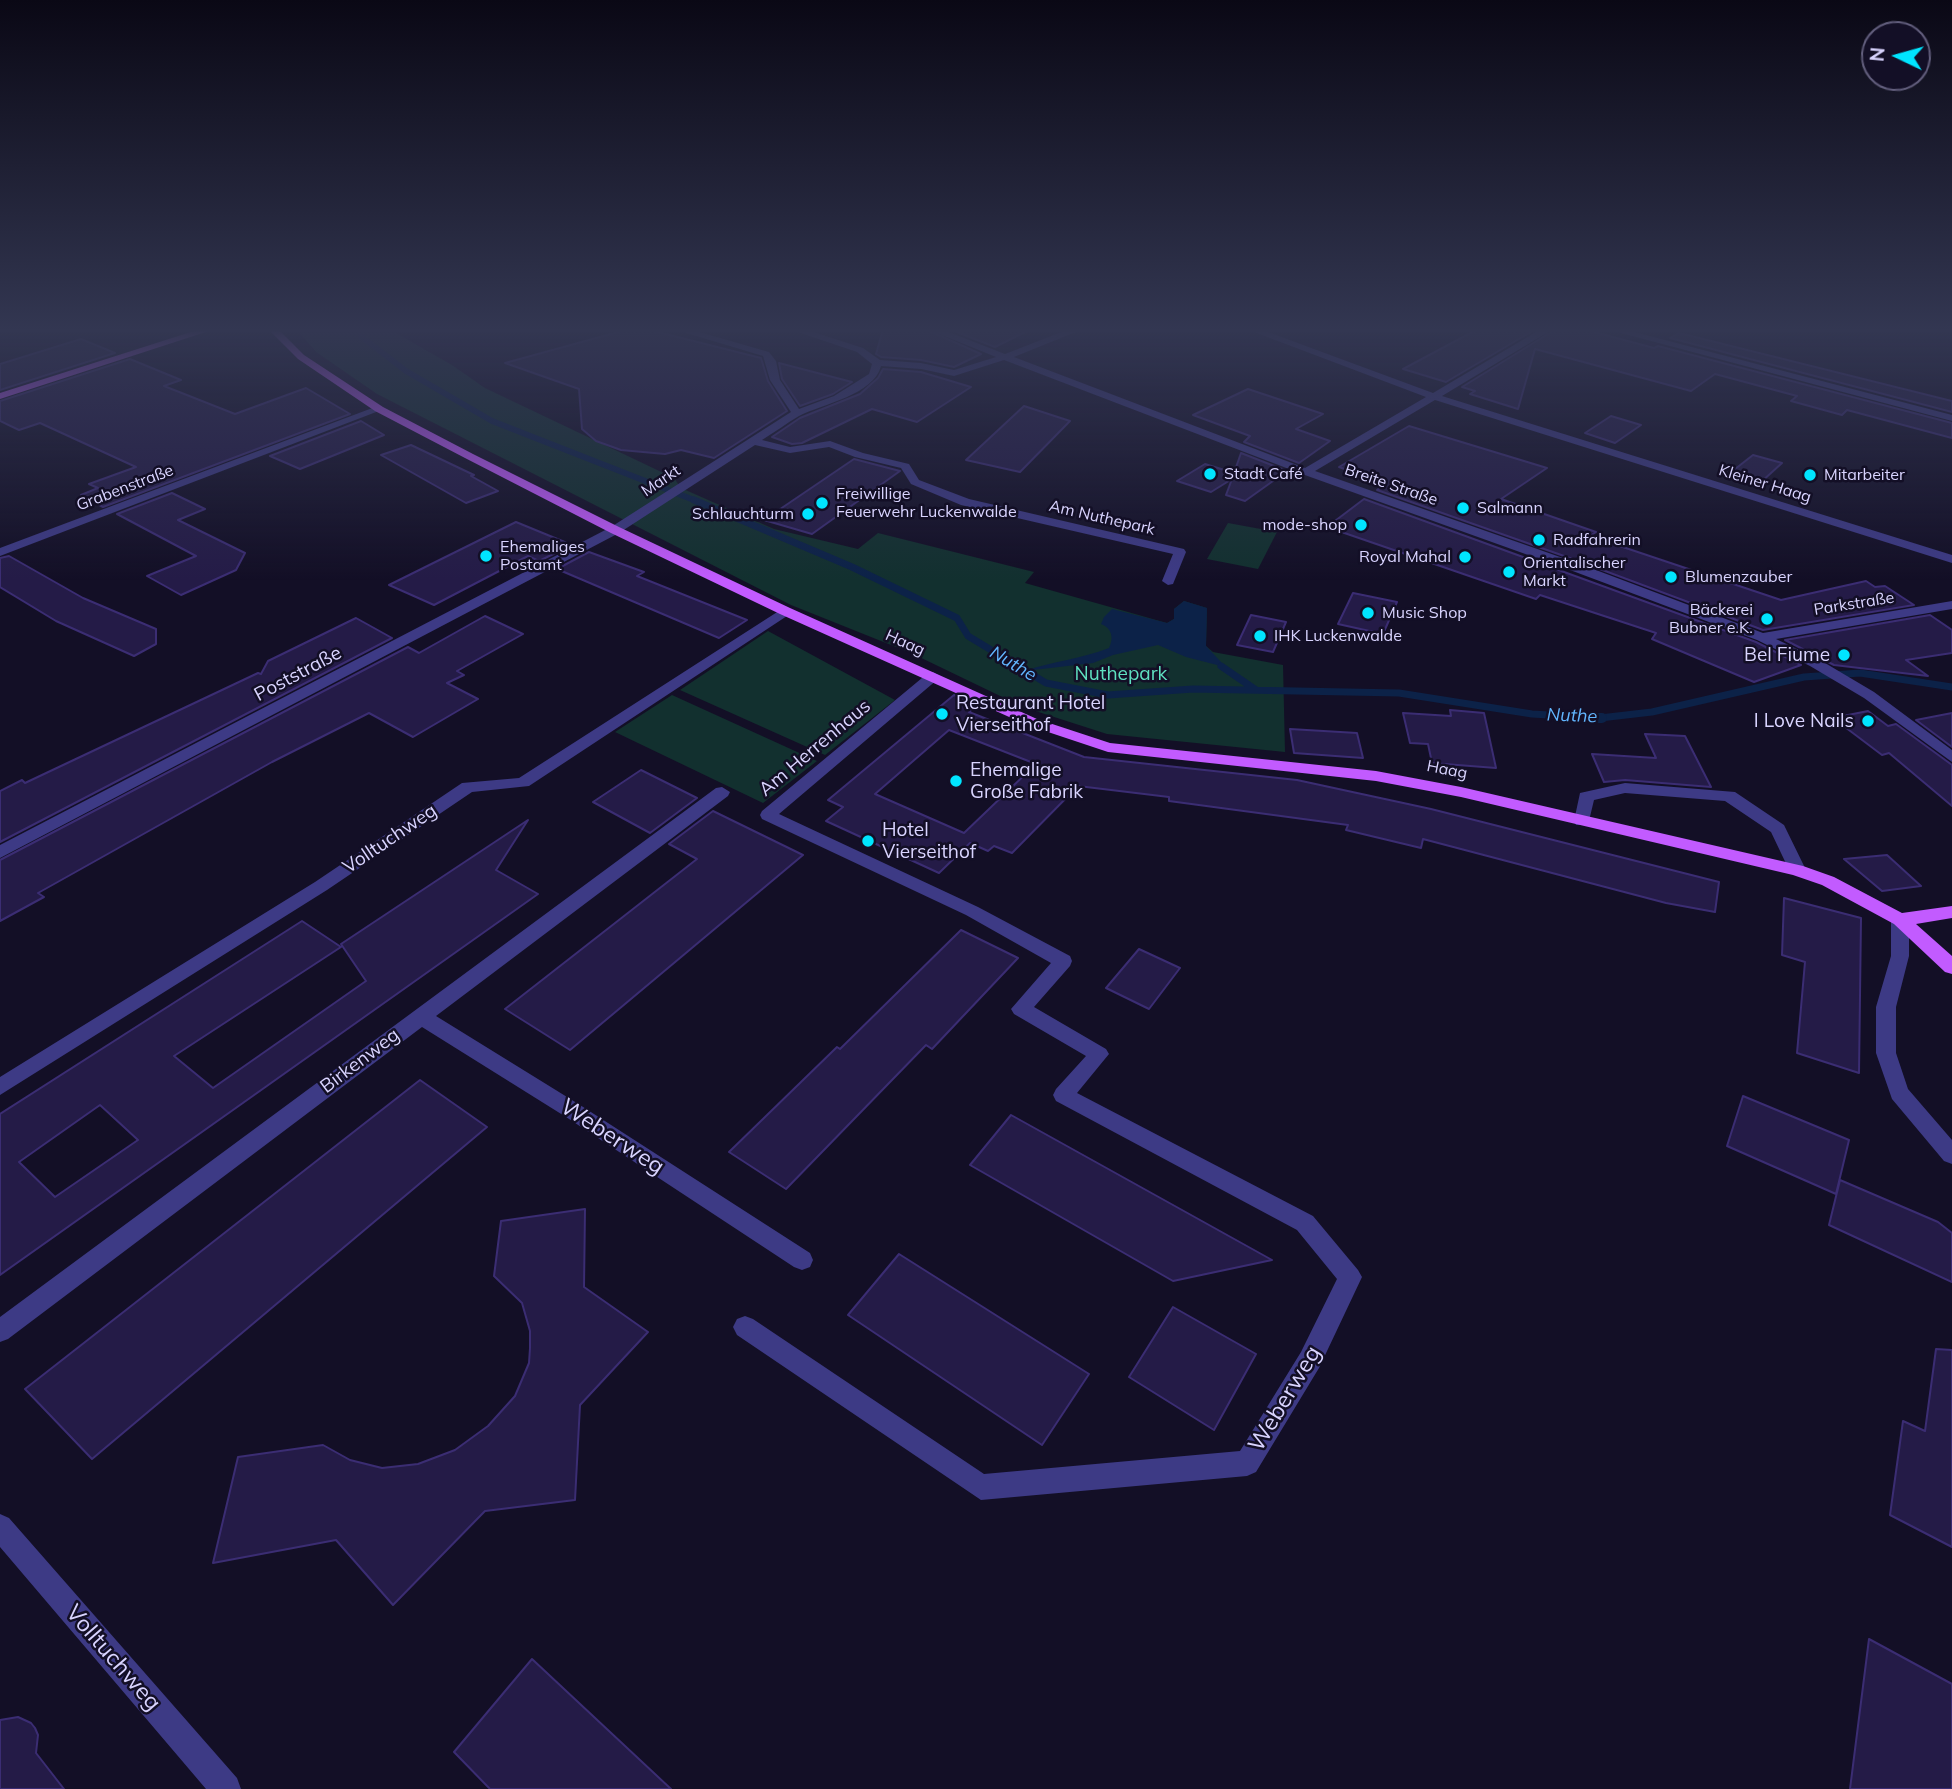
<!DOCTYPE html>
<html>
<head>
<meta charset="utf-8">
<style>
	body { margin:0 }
	#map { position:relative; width:1952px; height:1789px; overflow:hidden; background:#130f26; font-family:Mulish,sans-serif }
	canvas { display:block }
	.north { position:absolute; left:1861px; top:21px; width:70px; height:70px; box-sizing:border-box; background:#130f26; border:2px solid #625e7d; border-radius:50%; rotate:275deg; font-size:19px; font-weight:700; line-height:28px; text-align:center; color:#d9d4ff }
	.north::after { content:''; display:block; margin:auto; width:24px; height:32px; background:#00e5ff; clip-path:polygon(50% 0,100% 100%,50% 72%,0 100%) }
</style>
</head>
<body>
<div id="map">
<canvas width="1952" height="1789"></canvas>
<div class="north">N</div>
</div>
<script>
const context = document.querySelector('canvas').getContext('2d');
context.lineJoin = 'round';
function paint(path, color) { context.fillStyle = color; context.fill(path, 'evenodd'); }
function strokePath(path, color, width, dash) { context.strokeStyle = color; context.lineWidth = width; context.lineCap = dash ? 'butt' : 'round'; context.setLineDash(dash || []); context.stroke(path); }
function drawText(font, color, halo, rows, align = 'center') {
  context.font = font + ' Mulish,sans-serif'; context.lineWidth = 5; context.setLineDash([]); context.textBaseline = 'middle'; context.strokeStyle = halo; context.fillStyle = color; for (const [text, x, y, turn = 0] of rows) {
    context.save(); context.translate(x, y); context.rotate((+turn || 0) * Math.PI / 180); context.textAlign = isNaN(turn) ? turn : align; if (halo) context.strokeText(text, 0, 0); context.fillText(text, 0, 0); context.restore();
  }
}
paint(new Path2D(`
	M 296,329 L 389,329 L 452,365 L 485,388 L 674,478 L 681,488 L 774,529 L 858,549 L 878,533 L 1034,572 L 1025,583 L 1167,623 L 1174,619 L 1174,609 L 1184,601 L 1207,608 L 1206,646 L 1213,652 L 1283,665 L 1285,752 L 1107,734 L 1023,707 L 911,653 L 791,605 L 377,394 L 316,352 Z
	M 1228,523 L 1277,532 L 1258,569 L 1207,559 Z
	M 768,631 L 895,700 L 825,755 L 680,690 Z
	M 672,695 L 817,761 L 763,803 L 615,732 Z`), '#12302f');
paint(new Path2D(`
	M 1184,601 L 1207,608 L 1206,646 L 1221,662 L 1221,666 L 1186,657 L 1158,645 L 1113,655 L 1093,663 L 1025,671 C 1053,661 1081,659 1109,648 C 1114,638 1112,628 1101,624 L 1104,617 L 1112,609 L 1167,623 L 1174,619 L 1174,609 Z`), '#0c2248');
strokePath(new Path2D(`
	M 360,329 L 362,337 L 406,371 L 492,421 L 699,502`), '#0c2248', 6);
strokePath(new Path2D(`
	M 694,500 L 852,567 L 957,618 L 968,636 L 1046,683 L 1108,695 L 1193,689 L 1399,693 L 1532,714 L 1600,718 L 1652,712 L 1804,677 L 1860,673 L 1952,687
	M 1221,666 L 1256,690`), '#0c2248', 7);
strokePath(new Path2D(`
	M 1596,718 L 1602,718`), '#0c2248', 10);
const building = new Path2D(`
	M 629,329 L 646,329 L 761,358 L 768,381 L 787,411 L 714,458 L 681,450 L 665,454 L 621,450 L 596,441 L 582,429 L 579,389 L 505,363 Z
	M 883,329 L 925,329 L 981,354 L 954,367 L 921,360 L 881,357 L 876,354 Z
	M 949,329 L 1031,329 L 995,347 Z
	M 1478,329 L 1536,329 L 1446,382 L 1403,369 Z
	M 1556,329 L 1583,329 L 1654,348 L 1658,346 L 1952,423 L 1952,438 L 1847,410 L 1842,415 L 1791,401 L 1797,396 L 1715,374 L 1691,391 L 1535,349 L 1518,409 L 1470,394 L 1475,391 L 1462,387 Z
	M 1679,333 L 1952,401 L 1952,412 L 1670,338 Z
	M 81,339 L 115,353 L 0,390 L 0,364 Z
	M 130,359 L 181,380 L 164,386 L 235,414 L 306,388 L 350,414 L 103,507 L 81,495 L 98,488 L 89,484 L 136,467 L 40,423 L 19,430 L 0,421 L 0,401 Z
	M 779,363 L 852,382 L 833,394 L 800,406 L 782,379 Z
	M 883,369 L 921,372 L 971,387 L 917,422 L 872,409 L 802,443 L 792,444 L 772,437 L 800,418 L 860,394 L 878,378 Z
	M 1248,389 L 1323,414 L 1296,429 L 1330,441 L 1299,463 L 1244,442 L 1250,436 L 1193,415 Z
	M 1024,406 L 1070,421 L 1020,472 L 966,460 Z
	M 1611,416 L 1641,425 L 1615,443 L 1585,433 Z
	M 361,421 L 384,435 L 300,469 L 270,456 Z
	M 1409,426 L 1547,468 L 1501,499 L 1596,532 L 1590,536 L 1781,600 L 1866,581 L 1875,587 L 1885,586 L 1914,605 L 1763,630 L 1581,562 L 1377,490 L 1385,484 L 1339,467 Z
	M 411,445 L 474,475 L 471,476 L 498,491 L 466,503 L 381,455 Z
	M 1241,453 L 1287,471 L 1245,501 L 1226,495 L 1232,479 L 1211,492 L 1177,481 L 1205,464 L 1234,473 Z
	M 1753,455 L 1782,463 L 1760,483 L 1730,473 Z
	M 854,459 L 900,471 L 812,534 L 764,520 Z
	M 172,493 L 205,509 L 178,520 L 245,553 L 236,570 L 181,595 L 147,576 L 196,556 L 117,514 Z
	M 1364,499 L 1756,642 L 1801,665 L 1754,682 L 1652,639 L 1656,633 L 1540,595 L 1536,599 L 1327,527 Z
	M 516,522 L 572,545 L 539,561 L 528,556 L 434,605 L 389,585 Z
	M 589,552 L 644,572 L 637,576 L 747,620 L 719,638 L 557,569 Z
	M 9,556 L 83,598 L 156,629 L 156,644 L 134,656 L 56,621 L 0,587 L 0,558 Z
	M 1353,593 L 1397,602 L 1383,634 L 1338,624 Z
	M 1251,615 L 1286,622 L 1273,652 L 1237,645 Z
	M 1930,615 L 1952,630 L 1952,653 L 1906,660 L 1928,676 L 1834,665 L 1785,640 Z
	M 485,616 L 523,634 L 457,671 L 464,675 L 447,683 L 478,699 L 413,737 L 369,713 L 272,762 L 38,893 L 44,897 L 0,921 L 0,860 L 408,647 L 419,653 Z
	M 356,618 L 392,638 L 0,842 L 0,791 L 22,780 L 25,783 L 258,673 L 261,674 L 268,661 Z
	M 954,695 L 977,705 L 969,712 L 1084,757 L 1297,780 L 1431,809 L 1719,882 L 1715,912 L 1666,903 L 1423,839 L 1421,848 L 1346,830 L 1348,825 L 1169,801 L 1169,797 L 1078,786 L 1012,853 L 994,846 L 988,851 L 970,843 L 939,873 L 826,821 L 843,807 L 828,800 ZM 949,730 L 1036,764 L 964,833 L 875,794 Z
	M 1450,710 L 1484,713 L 1496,768 L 1432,763 L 1428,744 L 1410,743 L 1403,713 L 1451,716 Z
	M 1868,711 L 1888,726 L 1896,724 L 1952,765 L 1952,806 L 1889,753 L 1882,755 L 1833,718 Z
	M 1952,713 L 1952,747 L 1916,720 Z
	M 1290,729 L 1357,733 L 1363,758 L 1294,753 Z
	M 1645,734 L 1685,736 L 1711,787 L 1625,780 L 1604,782 L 1592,754 L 1656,758 Z
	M 641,770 L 697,798 L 650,833 L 593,802 Z
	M 713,811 L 803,855 L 570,1050 L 505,1009 L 697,859 L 669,844 Z
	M 528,820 L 496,870 L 538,894 L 0,1275 L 0,1114 L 302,921 L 341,947 L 174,1056 L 213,1088 L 366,981 L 341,944 ZM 100,1105 L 138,1140 L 55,1197 L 19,1162 Z
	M 1887,855 L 1921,886 L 1882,891 L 1844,859 Z
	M 1784,898 L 1861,918 L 1859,1073 L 1797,1053 L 1805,962 L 1782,955 Z
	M 961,930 L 1018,958 L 932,1049 L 926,1045 L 786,1189 L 729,1152 L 837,1047 L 840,1049 Z
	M 1139,949 L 1180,968 L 1149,1009 L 1106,988 Z
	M 420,1080 L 487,1127 L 92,1459 L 25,1389 Z
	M 1743,1096 L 1849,1140 L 1836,1194 L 1727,1146 Z
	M 1011,1115 L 1272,1260 L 1173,1281 L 970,1165 Z
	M 1840,1180 L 1938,1222 L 1952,1233 L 1952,1282 L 1829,1225 Z
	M 585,1209 L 584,1287 L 648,1332 L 580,1405 L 575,1500 L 485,1511 L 393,1605 L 336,1540 L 213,1563 L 238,1457 L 323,1445 L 350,1460 L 382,1468 L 418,1464 L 455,1450 L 488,1426 L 515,1396 L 529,1363 L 530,1348 L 530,1331 L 522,1303 L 494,1276 L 501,1221 Z
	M 899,1254 L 1089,1374 L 1042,1445 L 848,1315 Z
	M 1173,1307 L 1256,1354 L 1214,1430 L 1129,1377 Z
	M 1936,1349 L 1952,1350 L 1952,1547 L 1890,1515 L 1903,1421 L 1925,1431 Z
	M 1869,1639 L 1952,1684 L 1952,1789 L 1850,1789 Z
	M 532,1659 L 671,1789 L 490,1789 L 454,1752 Z
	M 18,1717 L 31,1723 L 35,1728 L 38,1735 L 36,1753 L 64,1789 L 0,1789 L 0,1720 Z`);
paint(building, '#241b47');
strokePath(building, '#3b2d73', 2);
paint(new Path2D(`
	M 673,329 L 689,329 L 769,352 L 776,361 L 780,380 L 799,409 L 834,396 L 869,374 L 872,364 L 857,352 L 789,329 L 804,329 L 863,348 L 880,360 L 921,363 L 954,370 L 996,357 L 927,329 L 941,329 L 1005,354 L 1069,329 L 1083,329 L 1014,357 L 1305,468 L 1426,397 L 1246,329 L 1260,329 L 1433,393 L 1541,329 L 1553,329 L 1442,396 L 1952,555 L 1952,563 L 1435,400 L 1315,471 L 1580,564 L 1763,633 L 1952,601 L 1952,609 L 1776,639 L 1820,660 L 1874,692 L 1952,750 L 1952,762 L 1864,698 L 1810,666 L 1757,640 L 1570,570 L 1302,474 L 1004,360 L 954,376 L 921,369 L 881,366 C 874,395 822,404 799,416 C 787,423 775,432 762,440 L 790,447 L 830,441 L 863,453 L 909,464 L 919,480 L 969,499 L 1184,549 L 1186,552 L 1173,584 L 1168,585 L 1162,581 L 1173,554 L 961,505 L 911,484 L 901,468 L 855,457 L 829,447 L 790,453 L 755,445 L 619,533 L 0,858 L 0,845 L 611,527 L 791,412 L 770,380 L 763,356 Z
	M 1606,329 L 1623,329 L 1952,415 L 1952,421 Z
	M 375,407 L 384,409 L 0,556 L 0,548 Z
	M 785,607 L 792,611 L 790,614 L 529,786 L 472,792 L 327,890 L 0,1095 L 0,1077 L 315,882 L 462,783 L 519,778 Z
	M 933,672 L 940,676 L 938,679 L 779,814 L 978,907 L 1070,956 L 1072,961 L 1070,966 L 1034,1007 L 1106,1049 L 1109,1054 L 1077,1093 L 1313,1216 L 1358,1270 L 1362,1277 L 1319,1368 L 1256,1472 L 1247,1476 L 981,1500 L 737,1335 L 733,1327 L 737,1319 L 745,1316 L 753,1319 L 984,1474 L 1240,1451 L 1301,1352 L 1337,1279 L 1297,1230 L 1056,1101 L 1053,1095 L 1056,1089 L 1086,1056 L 1014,1014 L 1011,1009 L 1051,963 L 966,915 L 762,819 L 760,815 L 762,811 L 928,673 Z
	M 1625,783 L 1735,792 L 1784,825 L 1806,870 L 1803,874 L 1791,874 L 1771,832 L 1725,801 L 1625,793 L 1594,800 L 1588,825 L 1576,825 L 1574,821 L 1580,793 Z
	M 722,787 L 730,792 L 728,796 L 436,1016 L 580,1105 L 810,1253 L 813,1260 L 810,1267 L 802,1270 L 794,1267 L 566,1117 L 422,1027 L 8,1339 L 0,1342 L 0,1317 L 716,788 Z
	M 1900,914 L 1906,916 L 1909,920 L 1909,956 L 1896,1007 L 1896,1053 L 1908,1089 L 1952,1140 L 1952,1164 L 1944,1161 L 1892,1099 L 1876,1053 L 1876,1007 L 1891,956 L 1891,920 L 1894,916 Z
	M 0,1514 L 9,1518 L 237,1778 L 241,1789 L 206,1789 L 0,1547 Z`), '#3d3a85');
paint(new Path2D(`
	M 200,329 L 215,329 L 0,399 L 0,393 Z
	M 268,329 L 278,329 L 304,355 L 383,407 L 473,454 L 619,527 L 790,608 L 1037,719 L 1110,743 L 1376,771 L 1461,787 L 1803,866 L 1834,877 L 1902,913 L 1952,906 L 1952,918 L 1916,924 L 1952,956 L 1952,974 L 1945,972 L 1894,924 L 1822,885 L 1793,875 L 1461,797 L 1376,781 L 1108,752 L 1027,725 L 780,614 L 611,533 L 465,458 L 375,411 L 298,359 Z`), '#c25bff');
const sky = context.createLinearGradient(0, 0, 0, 580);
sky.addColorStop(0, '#0a0815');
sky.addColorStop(0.57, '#333752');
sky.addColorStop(1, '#33375200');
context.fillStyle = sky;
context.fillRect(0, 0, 1952, 580);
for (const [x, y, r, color] of [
	[1210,474,7,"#00e5ff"],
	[1810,475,7,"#00e5ff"],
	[822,503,7,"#00e5ff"],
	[1463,508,7,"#00e5ff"],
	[808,514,7,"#00e5ff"],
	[1361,525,7,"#00e5ff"],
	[1539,540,7,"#00e5ff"],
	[486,556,7,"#00e5ff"],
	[1465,557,7,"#00e5ff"],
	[1509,572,7,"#00e5ff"],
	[1671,577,7,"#00e5ff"],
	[1368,613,7,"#00e5ff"],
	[1767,619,7,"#00e5ff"],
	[1260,636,7,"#00e5ff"],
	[1844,655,7,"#00e5ff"],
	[942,714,7,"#00e5ff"],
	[1868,721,7,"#00e5ff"],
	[956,781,7,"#00e5ff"],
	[868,841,7,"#00e5ff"]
]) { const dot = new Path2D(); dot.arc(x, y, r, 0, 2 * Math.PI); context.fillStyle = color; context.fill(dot); strokePath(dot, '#130f26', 2.5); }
drawText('16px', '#d9d4ff', '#130f26', [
	["Stadt Café",1224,474],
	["Mitarbeiter",1824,475],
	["Freiwillige",836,494],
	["Feuerwehr Luckenwalde",836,512],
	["Salmann",1477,508],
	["Schlauchturm",794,514,"right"],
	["mode-shop",1347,525,"right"],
	["Radfahrerin",1553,540],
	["Ehemaliges",500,547],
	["Postamt",500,565],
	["Royal Mahal",1451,557,"right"],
	["Orientalischer",1523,563],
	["Markt",1523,581],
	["Blumenzauber",1685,577],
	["Bäckerei",1753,610,"right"],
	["Bubner e.K.",1753,628,"right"],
	["Music Shop",1382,613],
	["IHK Luckenwalde",1274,636]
], 'left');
drawText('16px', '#d9d4ff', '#130f26', [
	["Markt",661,481,-34],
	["Kleiner Haag",1765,484,17],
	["Breite Straße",1391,485,19],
	["Grabenstraße",125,488,-21],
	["Am Nuthepark",1102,518,13],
	["Parkstraße",1854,604,-9],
	["Haag",905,643,24],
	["Haag",1447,770,11]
]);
drawText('italic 18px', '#62b6ff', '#130f26', [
	["Nuthe",1013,664,31],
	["Nuthe",1572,716,2]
]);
drawText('19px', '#d9d4ff', '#130f26', [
	["Bel Fiume",1830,655,"right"],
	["Restaurant Hotel",956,703],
	["Vierseithof",956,725],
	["I Love Nails",1854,721,"right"],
	["Ehemalige",970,770],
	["Große Fabrik",970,792],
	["Hotel",882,830],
	["Vierseithof",882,852]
], 'left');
drawText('19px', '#d9d4ff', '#130f26', [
	["Poststraße",298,674,-28],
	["Am Herrenhaus",815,748,-40],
	["Volltuchweg",390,839,-34],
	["Birkenweg",360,1061,-37]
]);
drawText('19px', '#5fe0c0', '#130f26', [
	["Nuthepark",1121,674]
]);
drawText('23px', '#d9d4ff', '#130f26', [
	["Weberweg",612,1137,33],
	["Weberweg",1285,1399,-59],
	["Volltuchweg",113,1658,49]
]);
</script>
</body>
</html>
